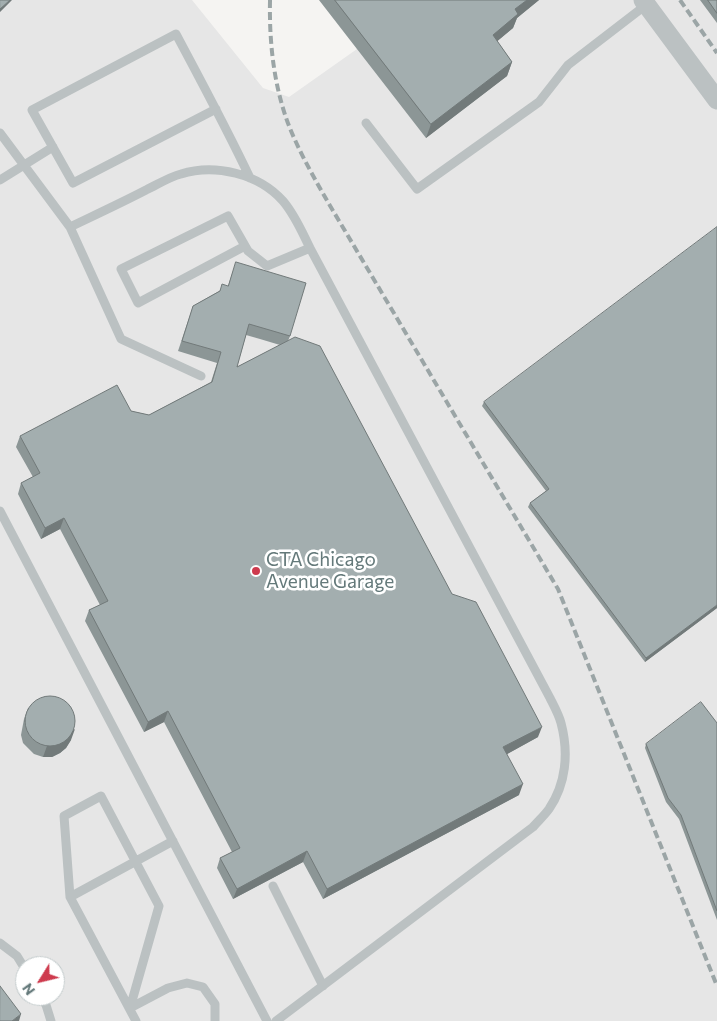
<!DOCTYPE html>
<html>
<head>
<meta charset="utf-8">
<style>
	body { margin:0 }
	#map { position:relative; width:717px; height:1021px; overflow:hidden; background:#f5f4f2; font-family:Commissioner,sans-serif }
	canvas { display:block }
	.north { position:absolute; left:15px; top:956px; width:50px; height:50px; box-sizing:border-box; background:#fff; border:1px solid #c1c9ca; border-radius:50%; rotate:234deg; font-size:14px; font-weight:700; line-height:20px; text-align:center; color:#64797a }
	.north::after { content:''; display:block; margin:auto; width:18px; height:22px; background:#ce3a4d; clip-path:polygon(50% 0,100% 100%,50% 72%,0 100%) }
</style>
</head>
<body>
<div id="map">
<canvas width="717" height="1021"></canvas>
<div class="north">N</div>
</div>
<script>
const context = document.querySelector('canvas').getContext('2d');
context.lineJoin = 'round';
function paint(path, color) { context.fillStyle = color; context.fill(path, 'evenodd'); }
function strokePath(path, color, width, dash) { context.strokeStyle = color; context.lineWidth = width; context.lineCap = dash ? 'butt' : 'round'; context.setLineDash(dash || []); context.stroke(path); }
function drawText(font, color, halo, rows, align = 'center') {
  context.font = font + ' Commissioner,sans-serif'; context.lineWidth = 5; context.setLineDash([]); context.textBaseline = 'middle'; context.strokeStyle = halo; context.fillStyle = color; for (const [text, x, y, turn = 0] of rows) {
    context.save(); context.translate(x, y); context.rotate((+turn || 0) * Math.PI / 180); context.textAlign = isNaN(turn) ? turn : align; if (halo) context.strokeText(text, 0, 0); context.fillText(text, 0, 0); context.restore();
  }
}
paint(new Path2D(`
	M 0,0 L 192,0 L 263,88 L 289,97 L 357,49 L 319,0 L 717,0 L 717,1021 L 0,1021 ZM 25,966 L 55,966 L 55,996 L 25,996 Z`), '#e6e6e6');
strokePath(new Path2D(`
	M 216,109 L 73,183 L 32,110 L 176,34 C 201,81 227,129 250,178
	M 366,123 L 417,189 L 539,102 L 568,65 L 646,5
	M 0,133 L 70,227 L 121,339 L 201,376
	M 0,180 L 53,147
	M 70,227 C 95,215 121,203 146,190 C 157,185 169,177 181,174 C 215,163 259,174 283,201 C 295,215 302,232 310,248 L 550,698 C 554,706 559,715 561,723 C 569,753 566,784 549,809 C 544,816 538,821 533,827 L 276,1021
	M 245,246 L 138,303 L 121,269 L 228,216 L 248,251 L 267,266 L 310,248
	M 0,511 L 267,1021
	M 273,886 L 323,986
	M 70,897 L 64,816 L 101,796 L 159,906 L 130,1008
	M 0,943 L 17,956 L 25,969
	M 40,996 L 46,1005 L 51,1021
	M 130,1008 L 168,988 L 187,983 L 203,987 L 215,1004 L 215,1021
	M 136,1021 L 70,897 L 173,841`), '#bbc1c2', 9);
strokePath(new Path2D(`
	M 643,0 L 717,100`), '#bbc1c2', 19);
strokePath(new Path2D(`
	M 270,0 C 269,47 275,97 295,140 C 305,162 317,183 329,204 L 558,589 L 717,986
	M 680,0 L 717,53`), '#9ba5a6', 4, [8, 4]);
paint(new Path2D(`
	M 319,0 L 539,0 L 517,18 L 513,28 L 497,41 L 512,62 L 507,76 L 426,138 Z
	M 700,0 L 717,0 L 717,23 Z
	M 236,262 L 290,336 L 288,341 L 452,594 L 538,737 L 507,754 L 519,795 L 323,899 L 303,862 L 233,899 L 217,868 L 220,858 L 232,852 L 164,722 L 144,732 L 85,621 L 89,610 L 100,605 L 60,529 L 41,539 L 18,494 L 21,483 L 33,477 L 16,447 L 20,436 L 131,411 L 149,415 L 211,382 L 217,363 L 178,351 L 193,306 L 228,286 ZM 246,335 L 260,339 L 280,345 L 237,367 Z
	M 484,402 L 717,608 L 645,662 L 528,507 L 530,503 L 546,491 L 482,406 Z
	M 28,708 L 71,740 L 66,748 L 60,753 L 52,757 L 43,757 L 34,754 L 23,743 L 21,735 L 24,719 Z
	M 717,723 L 717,920 L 679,819 L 666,802 L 645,748 L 646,744 Z`), '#8c9696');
paint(new Path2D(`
	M 10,0 L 12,0 L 0,12 L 0,9 Z
	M 527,0 L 539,0 L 517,18 L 513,28 L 488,49 L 493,35 L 515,9 Z
	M 512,62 L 507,76 L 426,138 L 431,124 Z
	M 64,518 L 60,529 L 41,539 L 45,528 Z
	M 717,605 L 717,608 L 645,662 L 646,658 Z
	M 168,711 L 164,722 L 144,732 L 148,722 Z
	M 542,727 L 538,737 L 500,758 L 503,747 Z
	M 75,729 L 71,740 L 66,748 L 60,753 L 52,757 L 43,757 L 47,746 Z
	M 523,784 L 519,795 L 323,899 L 327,889 Z
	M 307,851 L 303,862 L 233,899 L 237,889 Z
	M 21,1014 L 19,1021 L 12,1021 Z`), '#727a7a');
const building = new Path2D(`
	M 0,0 L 10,0 L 0,9 Z
	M 335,0 L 527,0 L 515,9 L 518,14 L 493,35 L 512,62 L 431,124 Z
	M 708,0 L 717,0 L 717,13 Z
	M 717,227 L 717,605 L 646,658 L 530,503 L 549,489 L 484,402 Z
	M 236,262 L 306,283 L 290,336 L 249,324 L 237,367 L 295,337 L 320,346 L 452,594 L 476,602 L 542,727 L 503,747 L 523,784 L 327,889 L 307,851 L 237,889 L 220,858 L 240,848 L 168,711 L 148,722 L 89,610 L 108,601 L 64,518 L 45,528 L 21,483 L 40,473 L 20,436 L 117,385 L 131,411 L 149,415 L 212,382 L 221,352 L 182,341 L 193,306 L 220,291 L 222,284 L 228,286 Z
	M25 721a25 25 0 1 1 50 0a25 25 0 1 1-50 0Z
	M 701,702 L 717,723 L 717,911 L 681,815 L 668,798 L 646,744 Z
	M 0,986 L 21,1014 L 12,1021 L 0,1021 Z`);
paint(building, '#a3aeaf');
strokePath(building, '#727a7a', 1);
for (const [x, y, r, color] of [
	[256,571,5,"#ce3a4d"]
]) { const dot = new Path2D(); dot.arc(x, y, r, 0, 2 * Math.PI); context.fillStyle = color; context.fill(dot); strokePath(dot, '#fff', 2); }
drawText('19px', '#64797a', '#fff', [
	["CTA Chicago",266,560],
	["Avenue Garage",266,582]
], 'left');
</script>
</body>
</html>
